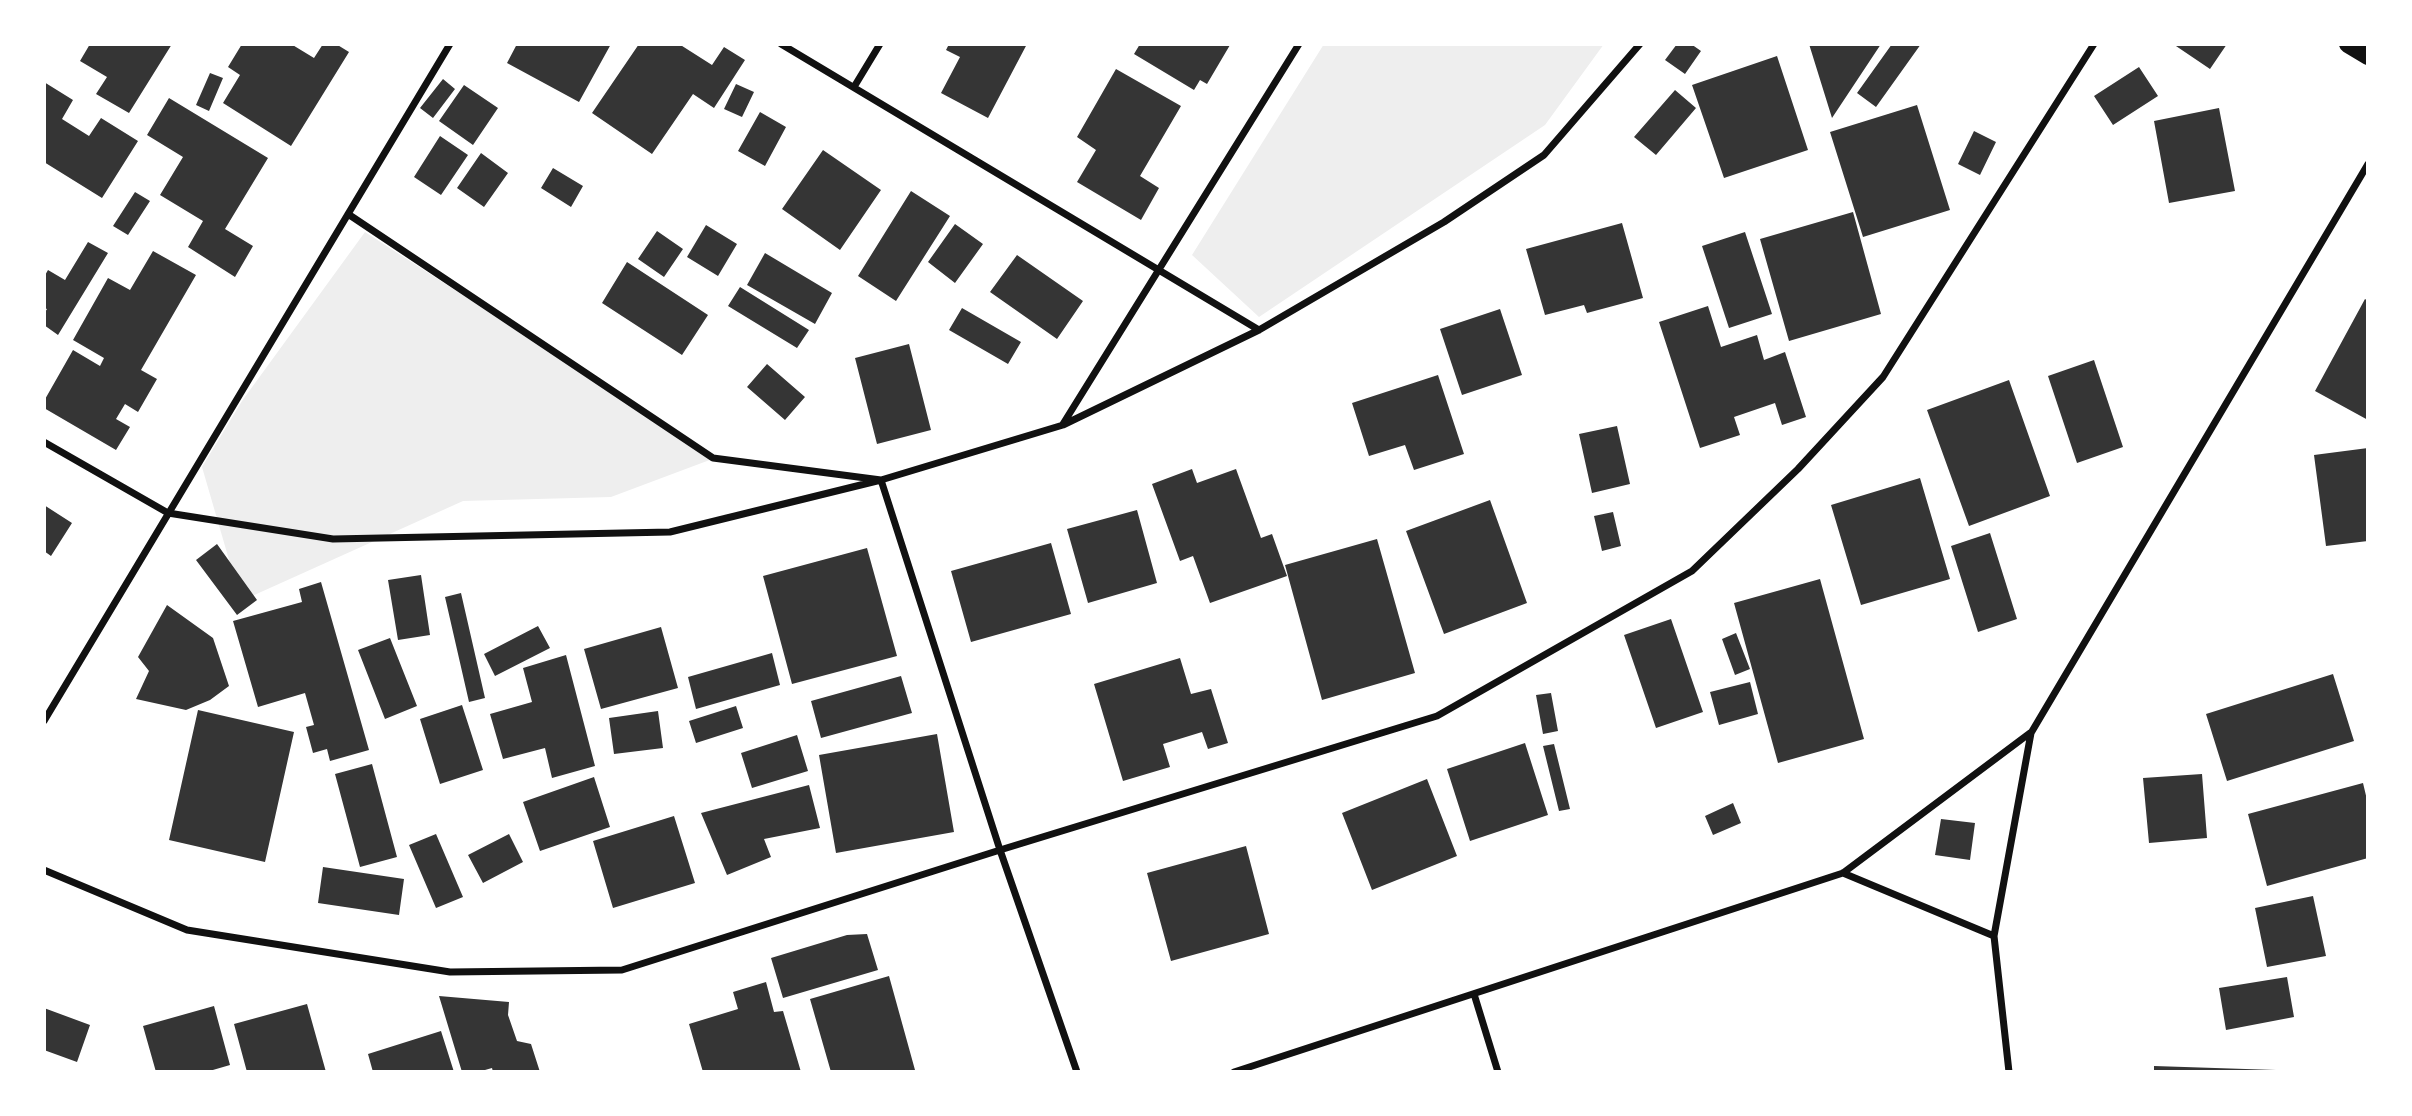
<!DOCTYPE html>
<html>
<head>
<meta charset="utf-8">
<style>
	body { margin:0 }
	#map { position:relative; width:2412px; height:1116px; overflow:hidden; background:#fff; font-family:"Titillium Web",sans-serif }
	canvas { display:block }
	.frame { position:absolute; inset:0; border:46px solid #fff; pointer-events:none }
</style>
</head>
<body>
<div id="map">
<canvas width="2412" height="1116"></canvas>
<div class="frame"></div>
</div>
<script>
const context = document.querySelector('canvas').getContext('2d');
context.lineJoin = 'round';
function paint(path, color) { context.fillStyle = color; context.fill(path, 'evenodd'); }
function strokePath(path, color, width, dash) { context.strokeStyle = color; context.lineWidth = width; context.lineCap = dash ? 'butt' : 'round'; context.setLineDash(dash || []); context.stroke(path); }
paint(new Path2D(`
	M 1324,44 L 1604,44 L 1545,125 L 1259,317 L 1192,255 Z
	M 365,232 L 715,458 L 611,497 L 463,501 L 241,601 L 202,467 L 242,401 Z`), '#eee');
paint(new Path2D(`
	M 90,44 L 172,44 L 129,113 L 96,94 L 107,77 L 80,61 Z
	M 242,44 L 291,44 L 314,58 L 323,44 L 336,44 L 349,52 L 291,146 L 223,103 L 240,75 L 228,67 Z
	M 517,44 L 611,44 L 579,102 L 507,63 Z
	M 639,44 L 679,44 L 712,65 L 724,47 L 745,60 L 714,108 L 693,94 L 652,154 L 592,113 Z
	M 949,44 L 1027,44 L 988,118 L 941,93 L 960,57 L 946,50 Z
	M 1140,44 L 1228,44 L 1230,45 L 1207,84 L 1200,80 L 1194,90 L 1134,54 Z
	M 1677,44 L 1691,44 L 1701,51 L 1685,74 L 1665,60 Z
	M 1809,44 L 1881,44 L 1832,118 Z
	M 1892,44 L 1921,44 L 1876,107 L 1857,93 Z
	M 2173,44 L 2227,44 L 2210,69 Z
	M 1777,56 L 1808,150 L 1724,178 L 1692,85 Z
	M 2139,67 L 2158,96 L 2113,125 L 2094,96 Z
	M 1116,69 L 1181,106 L 1140,176 L 1159,188 L 1141,220 L 1077,182 L 1096,150 L 1077,137 Z
	M 210,73 L 223,78 L 209,111 L 196,105 Z
	M 443,79 L 455,89 L 433,118 L 420,108 Z
	M 44,82 L 73,100 L 62,119 L 89,136 L 101,118 L 138,141 L 102,198 L 44,162 Z
	M 736,84 L 754,92 L 742,117 L 724,109 Z
	M 464,85 L 498,108 L 473,145 L 439,121 Z
	M 1675,90 L 1696,108 L 1656,155 L 1634,137 Z
	M 169,98 L 268,158 L 225,229 L 253,246 L 235,277 L 188,247 L 203,221 L 160,195 L 183,157 L 147,135 Z
	M 1917,105 L 1950,210 L 1863,237 L 1830,132 Z
	M 2219,108 L 2235,191 L 2169,203 L 2154,121 Z
	M 760,112 L 786,127 L 765,166 L 738,151 Z
	M 1974,131 L 1996,142 L 1980,175 L 1958,164 Z
	M 440,136 L 468,155 L 441,195 L 414,177 Z
	M 823,150 L 881,190 L 840,250 L 782,209 Z
	M 481,153 L 508,173 L 484,207 L 457,188 Z
	M 553,168 L 583,186 L 571,207 L 541,188 Z
	M 911,191 L 950,216 L 896,301 L 858,276 Z
	M 135,192 L 150,201 L 128,235 L 113,226 Z
	M 1853,212 L 1881,314 L 1789,341 L 1760,239 Z
	M 1622,223 L 1643,298 L 1587,313 L 1584,305 L 1545,315 L 1526,249 Z
	M 955,224 L 983,244 L 955,283 L 928,262 Z
	M 706,225 L 737,244 L 718,276 L 687,257 Z
	M 657,231 L 683,249 L 664,277 L 638,259 Z
	M 1745,232 L 1772,314 L 1729,328 L 1702,246 Z
	M 88,242 L 108,253 L 58,335 L 44,325 L 44,314 L 47,309 L 44,308 L 44,277 L 48,270 L 65,280 Z
	M 153,251 L 196,275 L 141,370 L 157,379 L 138,412 L 125,404 L 116,419 L 130,427 L 116,450 L 44,408 L 44,401 L 73,350 L 100,366 L 104,358 L 73,340 L 108,278 L 130,290 Z
	M 765,253 L 832,293 L 815,324 L 747,285 Z
	M 1017,255 L 1083,301 L 1057,339 L 990,292 Z
	M 627,262 L 708,315 L 682,355 L 602,303 Z
	M 740,287 L 809,330 L 797,348 L 728,306 Z
	M 2365,299 L 2368,301 L 2368,420 L 2315,391 Z
	M 1708,306 L 1721,347 L 1757,335 L 1764,360 L 1785,352 L 1806,417 L 1782,425 L 1775,403 L 1734,417 L 1740,435 L 1700,448 L 1659,322 Z
	M 962,308 L 1021,342 L 1008,364 L 949,330 Z
	M 1500,309 L 1522,375 L 1462,395 L 1440,329 Z
	M 909,344 L 931,430 L 877,444 L 855,358 Z
	M 2094,360 L 2123,447 L 2077,463 L 2048,376 Z
	M 767,364 L 805,397 L 785,420 L 747,387 Z
	M 1438,375 L 1464,454 L 1414,470 L 1405,445 L 1369,456 L 1352,403 Z
	M 2009,380 L 2050,496 L 1969,526 L 1927,410 Z
	M 1617,426 L 1630,484 L 1592,493 L 1579,434 Z
	M 2368,448 L 2368,541 L 2326,546 L 2314,455 Z
	M 1192,469 L 1197,483 L 1236,469 L 1261,538 L 1272,534 L 1287,576 L 1210,603 L 1193,556 L 1180,561 L 1152,484 Z
	M 1920,478 L 1950,579 L 1861,605 L 1831,505 Z
	M 1490,500 L 1527,603 L 1444,634 L 1406,531 Z
	M 44,505 L 72,523 L 51,556 L 44,551 Z
	M 1137,510 L 1157,583 L 1088,603 L 1067,529 Z
	M 1613,512 L 1621,546 L 1602,551 L 1594,516 Z
	M 1990,533 L 2017,619 L 1978,632 L 1951,546 Z
	M 1377,539 L 1415,673 L 1322,700 L 1285,565 Z
	M 1051,543 L 1071,614 L 971,642 L 951,571 Z
	M 217,544 L 257,600 L 237,615 L 196,560 Z
	M 867,548 L 897,656 L 792,684 L 763,576 Z
	M 421,575 L 430,635 L 398,640 L 388,580 Z
	M 1820,579 L 1864,739 L 1778,763 L 1734,603 Z
	M 321,582 L 369,750 L 330,761 L 327,749 L 313,753 L 306,727 L 314,725 L 305,693 L 258,707 L 233,621 L 302,602 L 299,589 Z
	M 461,593 L 485,698 L 469,702 L 445,597 Z
	M 167,605 L 213,638 L 229,686 L 210,700 L 186,710 L 136,699 L 149,671 L 138,657 Z
	M 1671,619 L 1703,712 L 1656,728 L 1624,635 Z
	M 538,626 L 550,648 L 495,676 L 484,654 Z
	M 661,627 L 678,688 L 601,709 L 584,649 Z
	M 1736,633 L 1750,669 L 1735,675 L 1722,639 Z
	M 390,638 L 417,706 L 385,719 L 358,650 Z
	M 772,653 L 780,685 L 696,709 L 688,677 Z
	M 566,655 L 595,766 L 552,778 L 545,748 L 503,759 L 490,714 L 532,702 L 523,668 Z
	M 1180,658 L 1191,694 L 1211,689 L 1228,743 L 1208,749 L 1202,732 L 1163,744 L 1170,767 L 1123,781 L 1094,684 Z
	M 2333,674 L 2354,741 L 2227,781 L 2206,714 Z
	M 901,676 L 912,713 L 821,738 L 811,701 Z
	M 1750,682 L 1758,714 L 1719,725 L 1710,692 Z
	M 1551,693 L 1558,731 L 1543,734 L 1536,695 Z
	M 462,705 L 483,770 L 440,784 L 420,719 Z
	M 736,706 L 743,728 L 696,743 L 689,721 Z
	M 198,710 L 294,732 L 265,862 L 169,840 Z
	M 658,711 L 663,748 L 614,754 L 609,718 Z
	M 937,734 L 954,832 L 836,853 L 819,755 Z
	M 797,735 L 808,771 L 752,788 L 741,753 Z
	M 1525,743 L 1548,815 L 1470,841 L 1447,769 Z
	M 1554,744 L 1570,809 L 1559,811 L 1543,746 Z
	M 372,764 L 397,857 L 360,867 L 335,774 Z
	M 2202,774 L 2207,838 L 2149,843 L 2143,778 Z
	M 594,777 L 610,827 L 540,851 L 523,802 Z
	M 1427,779 L 1457,856 L 1372,890 L 1342,813 Z
	M 2363,783 L 2368,804 L 2368,858 L 2267,886 L 2248,814 Z
	M 809,785 L 820,828 L 764,839 L 771,857 L 727,875 L 701,813 Z
	M 1733,803 L 1741,823 L 1713,835 L 1705,816 Z
	M 674,816 L 695,883 L 613,908 L 593,841 Z
	M 1941,819 L 1975,823 L 1970,860 L 1935,855 Z
	M 436,834 L 463,897 L 436,908 L 409,845 Z
	M 509,834 L 523,862 L 483,883 L 468,855 Z
	M 1246,846 L 1269,934 L 1171,961 L 1147,873 Z
	M 323,867 L 404,879 L 399,915 L 318,903 Z
	M 2313,896 L 2326,956 L 2267,967 L 2255,908 Z
	M 867,934 L 878,970 L 783,998 L 771,958 L 847,935 Z
	M 889,976 L 915,1070 L 906,1072 L 831,1072 L 810,999 Z
	M 2287,977 L 2294,1017 L 2226,1030 L 2219,988 Z
	M 766,982 L 774,1012 L 783,1011 L 801,1072 L 703,1072 L 689,1024 L 738,1009 L 733,992 Z
	M 439,996 L 509,1002 L 508,1015 L 517,1041 L 531,1044 L 540,1072 L 493,1072 L 492,1068 L 478,1072 L 462,1072 Z
	M 307,1004 L 326,1072 L 247,1072 L 234,1024 Z
	M 214,1006 L 230,1065 L 206,1072 L 156,1072 L 143,1026 Z
	M 44,1008 L 90,1025 L 77,1062 L 44,1050 Z
	M 441,1031 L 454,1072 L 373,1072 L 368,1054 Z
	M 2154,1066 L 2276,1070 L 2276,1072 L 2154,1072 Z`), '#353535');
strokePath(new Path2D(`
	M 781,44 L 1259,330
	M 854,87 L 880,44
	M 348,214 L 713,458 L 881,480 L 1000,850 L 1077,1072
	M 1063,424 L 1299,44
	M 44,442 L 168,513 L 333,539 L 670,532 L 881,480 L 1063,425 L 1259,330 L 1444,222 L 1544,155 L 1640,44
	M 44,721 L 450,44
	M 44,870 L 187,930 L 450,972 L 622,970 L 1000,850 L 1437,716 L 1692,571 L 1798,469 L 1883,377 L 2094,44
	M 1843,873 L 1994,936
	M 1474,994 L 1498,1072
	M 1234,1072 L 1843,873 L 2030,733
	M 2009,1072 L 1994,936 L 2031,733 L 2368,164`), '#111', 7);
strokePath(new Path2D(`
	M 2348,44 L 2368,56`), '#111', 18);
</script>
</body>
</html>
